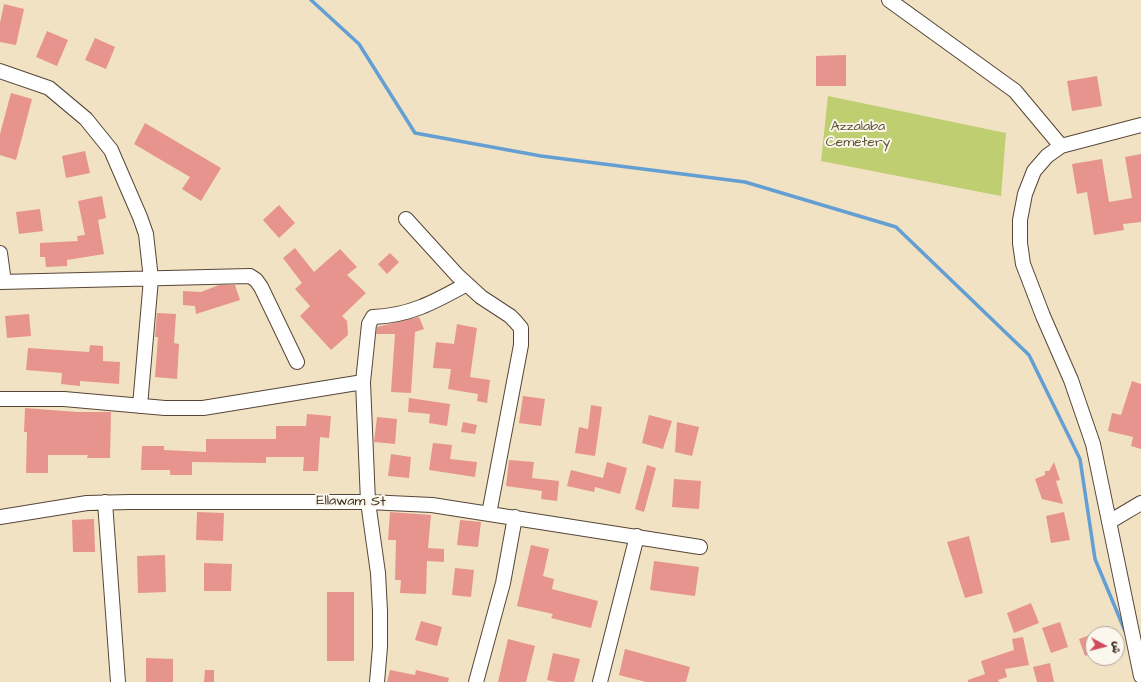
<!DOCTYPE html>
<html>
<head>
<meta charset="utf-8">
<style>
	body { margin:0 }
	#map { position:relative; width:1141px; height:682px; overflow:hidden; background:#f1e2c3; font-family:"Architects Daughter","Playpen Sans Arabic",sans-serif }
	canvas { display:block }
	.north { position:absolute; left:1085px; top:626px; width:40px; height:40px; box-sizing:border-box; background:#fbf7ec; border:1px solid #aea59a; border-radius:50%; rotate:97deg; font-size:11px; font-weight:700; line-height:16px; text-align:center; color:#3b2a1e }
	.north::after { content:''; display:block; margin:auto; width:14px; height:18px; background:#d1495b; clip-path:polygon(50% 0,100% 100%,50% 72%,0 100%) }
</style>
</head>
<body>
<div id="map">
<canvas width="1141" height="682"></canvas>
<div class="north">ش</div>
</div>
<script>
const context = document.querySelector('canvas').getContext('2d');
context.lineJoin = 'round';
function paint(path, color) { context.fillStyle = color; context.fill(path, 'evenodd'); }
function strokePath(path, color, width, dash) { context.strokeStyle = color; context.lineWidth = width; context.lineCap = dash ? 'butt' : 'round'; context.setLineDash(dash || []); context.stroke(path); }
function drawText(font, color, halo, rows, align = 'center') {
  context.font = font + ' "Architects Daughter",sans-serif'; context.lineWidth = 4; context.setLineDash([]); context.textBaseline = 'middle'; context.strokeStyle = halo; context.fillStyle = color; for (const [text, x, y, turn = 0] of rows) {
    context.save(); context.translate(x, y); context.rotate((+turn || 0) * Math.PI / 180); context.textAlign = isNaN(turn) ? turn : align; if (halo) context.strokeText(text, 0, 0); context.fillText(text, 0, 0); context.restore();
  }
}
paint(new Path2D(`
	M 828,96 L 1006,133 L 1001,196 L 821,161 Z`), '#bece70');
strokePath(new Path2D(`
	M 311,0 L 359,44 L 415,133 L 541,156 L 745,182 L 896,227 L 1029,355 L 1080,459 L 1095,559 L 1125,631`), '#639fd3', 3.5);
paint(new Path2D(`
	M 4,4 L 24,9 L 16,45 L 0,42 L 0,23 Z
	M 47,31 L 68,40 L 57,66 L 36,57 Z
	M 95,38 L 115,47 L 106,69 L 85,60 Z
	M 846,55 L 846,86 L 816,86 L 816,56 Z
	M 1097,76 L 1102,106 L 1072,111 L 1067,81 Z
	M 11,93 L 32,99 L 16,160 L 0,155 L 0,134 Z
	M 145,123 L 221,168 L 201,201 L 182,189 L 190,177 L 134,144 Z
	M 85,151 L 90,173 L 66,178 L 62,156 Z
	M 1141,154 L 1141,222 L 1123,224 L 1124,230 L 1094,235 L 1087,192 L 1077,194 L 1072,164 L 1102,159 L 1109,202 L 1132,198 L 1125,157 Z
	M 102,196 L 106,218 L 98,220 L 104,254 L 67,260 L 67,266 L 46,267 L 45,257 L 40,257 L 40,243 L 78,241 L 77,236 L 85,235 L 78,201 Z
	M 279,205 L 295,223 L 279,238 L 263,220 Z
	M 40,209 L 43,231 L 19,234 L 16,212 Z
	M 295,248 L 314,272 L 340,249 L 357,267 L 347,275 L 366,293 L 342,316 L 347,321 L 348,335 L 331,350 L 300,316 L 310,306 L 295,289 L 302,283 L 283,258 Z
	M 390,253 L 399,262 L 387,274 L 378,264 Z
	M 219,285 L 235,285 L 240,300 L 196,314 L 195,306 L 183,305 L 183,291 L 201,292 Z
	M 157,313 L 176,314 L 174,343 L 179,344 L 177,379 L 155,377 L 158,337 L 155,337 Z
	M 29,314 L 31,336 L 7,338 L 5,316 Z
	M 419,317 L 424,329 L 415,332 L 411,393 L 391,392 L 395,334 L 376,334 L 377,327 Z
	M 457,324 L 477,328 L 470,377 L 490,380 L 487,403 L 477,401 L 478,394 L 448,389 L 451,369 L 433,368 L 436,342 L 454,344 Z
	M 90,345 L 103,346 L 103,361 L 120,362 L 119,384 L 80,381 L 80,386 L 61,384 L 62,373 L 26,370 L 28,348 L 89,352 Z
	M 1132,381 L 1141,384 L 1141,449 L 1131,446 L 1133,437 L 1108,431 L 1112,413 L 1121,415 Z
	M 523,396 L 545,399 L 541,426 L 519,423 Z
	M 409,398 L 450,404 L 447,426 L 429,423 L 430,414 L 408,412 Z
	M 591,405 L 602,407 L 595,456 L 575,453 L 579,427 L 588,429 Z
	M 25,408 L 77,412 L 111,412 L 110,458 L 87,458 L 88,455 L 48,455 L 48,473 L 26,473 L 27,432 L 24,432 Z
	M 307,414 L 331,416 L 329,438 L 320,437 L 318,471 L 303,471 L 304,457 L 266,457 L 266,463 L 192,462 L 192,475 L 170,475 L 170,470 L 141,470 L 142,446 L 164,446 L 164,450 L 206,452 L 206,439 L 276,439 L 276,426 L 306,426 Z
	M 649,415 L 672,421 L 663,449 L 642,443 Z
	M 377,417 L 397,419 L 395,444 L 374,442 Z
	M 463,422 L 477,425 L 475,434 L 461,432 Z
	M 677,422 L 699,427 L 692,456 L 675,452 Z
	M 433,443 L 452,445 L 450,459 L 477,462 L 475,477 L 429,470 Z
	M 391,454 L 411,457 L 409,478 L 388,476 Z
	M 509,460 L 534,462 L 532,478 L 559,481 L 557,501 L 541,499 L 542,491 L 506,486 Z
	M 607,462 L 627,468 L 620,494 L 595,487 L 594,492 L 567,486 L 571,470 L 603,478 Z
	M 1054,462 L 1060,480 L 1056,481 L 1063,504 L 1042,499 L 1035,479 L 1045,475 L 1045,471 L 1049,471 Z
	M 647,465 L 656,468 L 644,512 L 635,509 Z
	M 674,479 L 701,481 L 699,509 L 672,507 Z
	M 197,512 L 224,513 L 223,541 L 196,540 Z
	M 390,512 L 431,515 L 428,548 L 444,549 L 444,562 L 427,561 L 426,594 L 400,593 L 401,580 L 395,580 L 396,540 L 388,540 Z
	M 1064,512 L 1070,540 L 1051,543 L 1046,516 Z
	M 94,519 L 95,552 L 73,552 L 72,520 Z
	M 460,520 L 481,522 L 478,547 L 457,545 Z
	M 969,536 L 983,593 L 965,598 L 947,542 Z
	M 531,545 L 549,549 L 543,576 L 554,579 L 552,589 L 598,601 L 591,628 L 551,618 L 553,614 L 517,606 Z
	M 165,555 L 166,592 L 138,593 L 137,556 Z
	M 654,561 L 699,567 L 695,596 L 650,590 Z
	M 204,563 L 232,564 L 231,591 L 204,591 Z
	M 455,568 L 474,570 L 471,597 L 452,595 Z
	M 327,592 L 354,592 L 354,661 L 327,661 Z
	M 1031,603 L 1039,623 L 1014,633 L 1007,613 Z
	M 421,621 L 442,627 L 437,646 L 415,640 Z
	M 1060,622 L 1068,647 L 1051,653 L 1042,628 Z
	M 1093,634 L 1093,653 L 1085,656 L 1079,639 Z
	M 1023,637 L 1029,665 L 1005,669 L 1007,677 L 998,680 L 999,682 L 968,682 L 968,680 L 985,674 L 981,661 L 1014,650 L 1012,639 Z
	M 508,639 L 535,646 L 526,682 L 498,682 Z
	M 625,649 L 690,667 L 686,682 L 646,682 L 619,675 Z
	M 553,653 L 580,659 L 574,682 L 556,682 L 547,680 Z
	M 146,658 L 173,659 L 173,682 L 146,682 Z
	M 1050,663 L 1054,682 L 1037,682 L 1033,667 Z
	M 205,670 L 214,670 L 214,682 L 204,682 Z
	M 390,670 L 415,675 L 416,670 L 449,678 L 448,682 L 387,682 Z`), '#e6948d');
const minor = new Path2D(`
	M 889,0 L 1015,91 L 1061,146
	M 0,71 L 49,88 L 86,119 L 111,150 L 140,217 L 146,234 L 151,279 L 140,406
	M 1141,125 L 1061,146 L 1047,156 L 1034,171 L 1025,194 L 1020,220 L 1020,243 L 1023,264 L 1043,316 L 1071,380 L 1093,444 L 1141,676
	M 406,219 L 457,275 L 481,297 L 510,316 L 515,321 L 521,328 L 521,345 L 489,514
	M 0,253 L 4,282
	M 0,282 L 250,276 L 256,280 L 261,287 L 297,362
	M 0,399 L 64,399 L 165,408 L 203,408 L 363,382
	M 105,502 L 118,682
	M 0,517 L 87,503 L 130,502 L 368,502 L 432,505 L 700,547
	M 1109,522 L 1141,503
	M 377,682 L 380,647 L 380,611 L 378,573 L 368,502 L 363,382 L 369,324 L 373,317 C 410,316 436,301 467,284
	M 476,682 L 503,583 L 515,517
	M 600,682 L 637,536`);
strokePath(minor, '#564637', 16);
strokePath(minor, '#fff', 14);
drawText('14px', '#5c5332', '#fbf7ec', [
	["Azzalaba",858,127],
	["Cemetery",858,143]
]);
drawText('14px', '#3b2a1e', '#fbf7ec', [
	["Ellawam St",351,502,1]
]);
</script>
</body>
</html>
